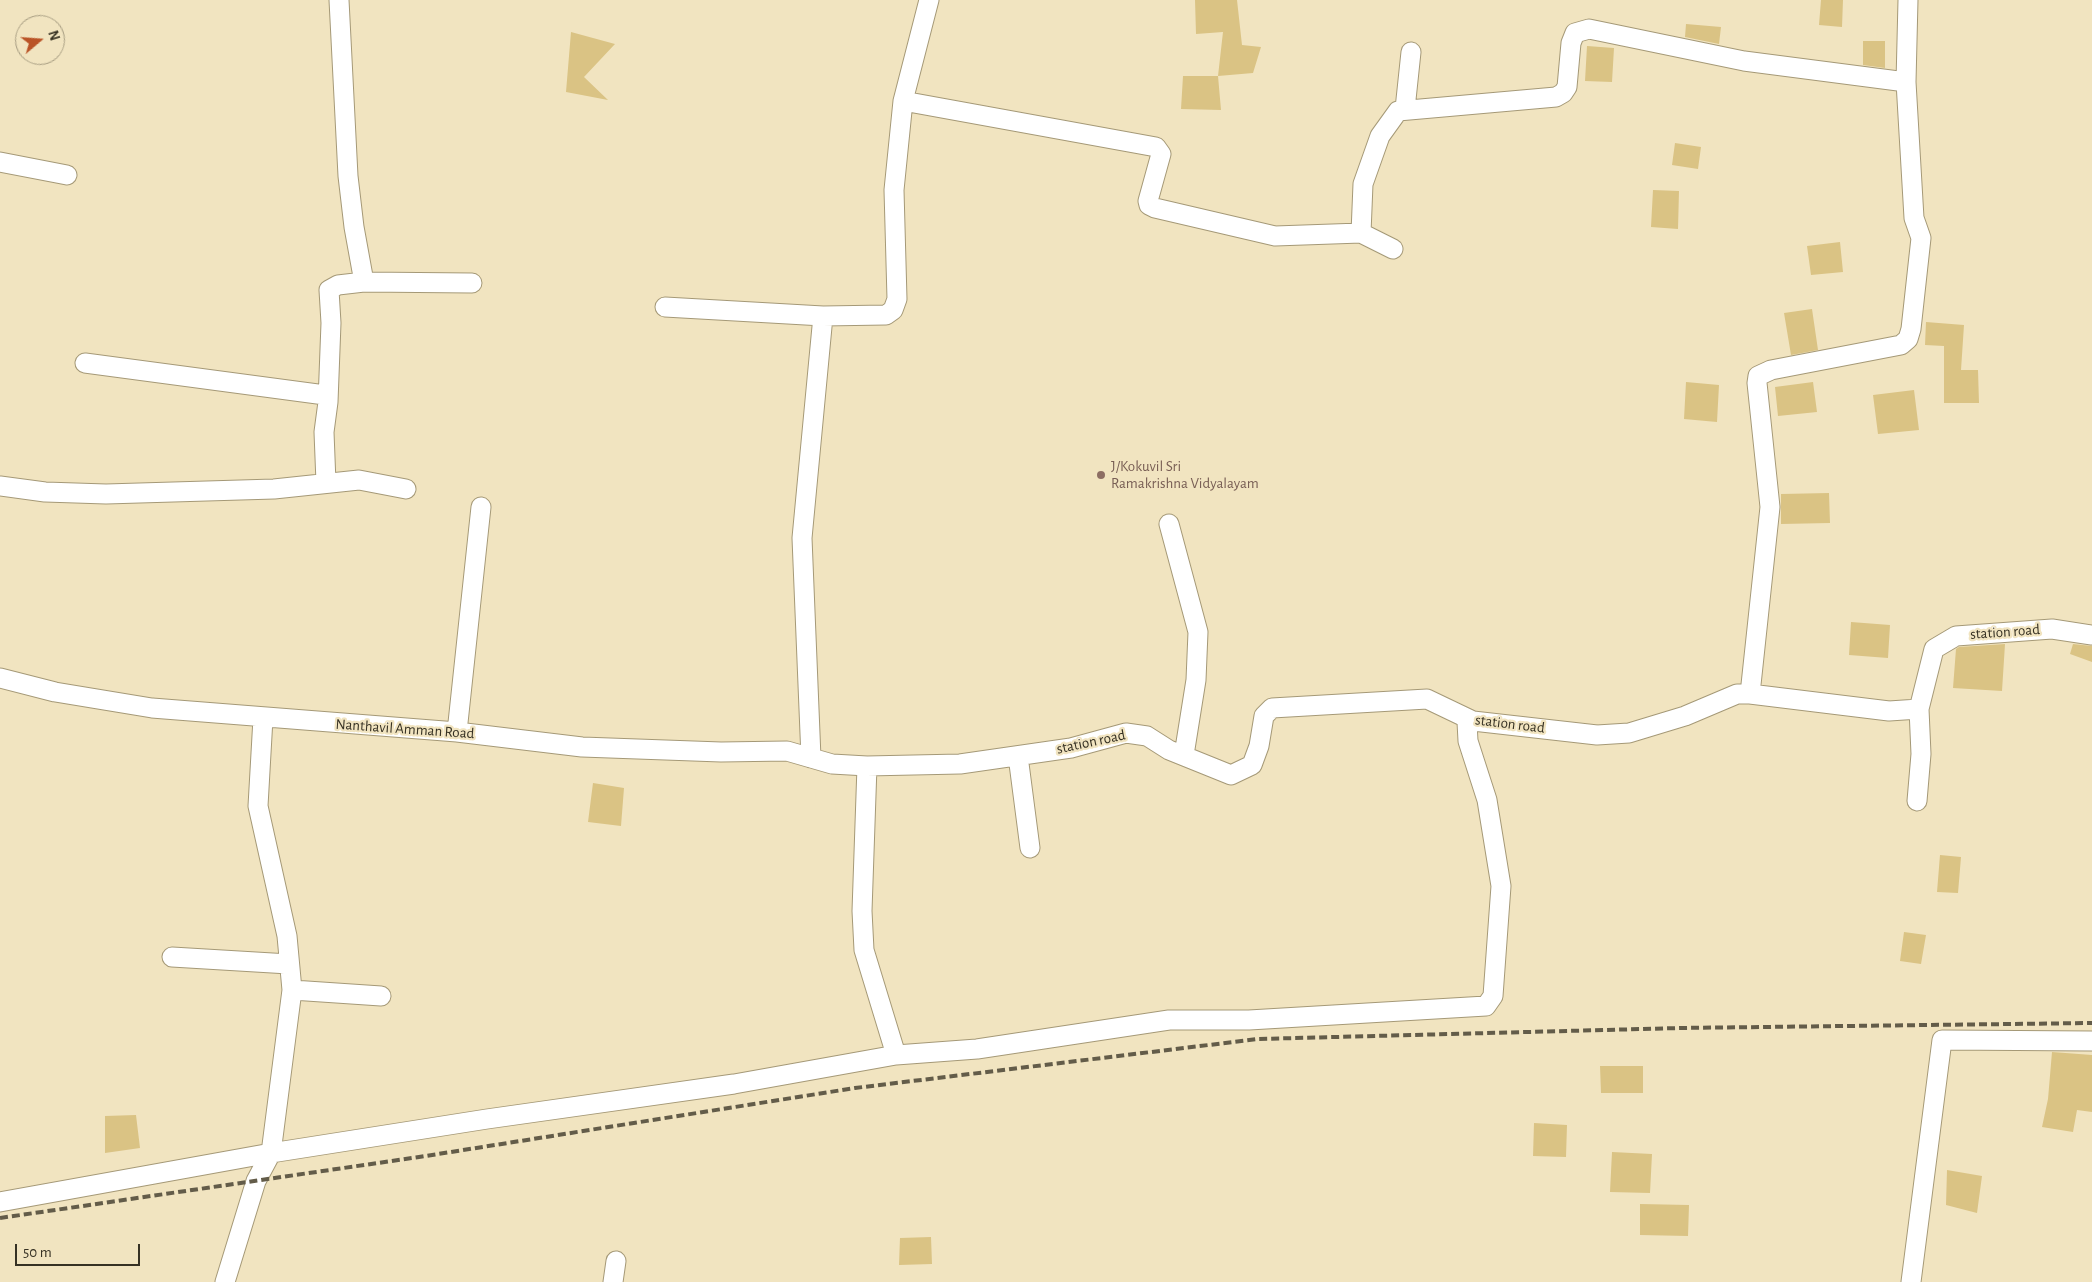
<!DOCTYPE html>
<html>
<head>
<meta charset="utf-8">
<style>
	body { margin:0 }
	#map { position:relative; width:2092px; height:1282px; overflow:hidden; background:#f1e4c0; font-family:"Alegreya Sans",sans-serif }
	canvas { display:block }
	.north { position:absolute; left:15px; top:15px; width:50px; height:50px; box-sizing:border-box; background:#f1e4c0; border:1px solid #a69c81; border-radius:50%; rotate:72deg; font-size:14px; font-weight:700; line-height:20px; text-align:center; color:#363123 }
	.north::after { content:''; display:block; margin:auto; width:18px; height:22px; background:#ba5427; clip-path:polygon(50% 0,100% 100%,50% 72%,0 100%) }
	.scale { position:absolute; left:15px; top:1244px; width:125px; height:22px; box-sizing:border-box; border:2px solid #363123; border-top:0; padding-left:6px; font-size:15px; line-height:18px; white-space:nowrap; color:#363123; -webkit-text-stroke:4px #f1e4c0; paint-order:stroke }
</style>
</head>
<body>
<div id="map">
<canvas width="2092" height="1282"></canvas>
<div class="north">N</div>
<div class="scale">50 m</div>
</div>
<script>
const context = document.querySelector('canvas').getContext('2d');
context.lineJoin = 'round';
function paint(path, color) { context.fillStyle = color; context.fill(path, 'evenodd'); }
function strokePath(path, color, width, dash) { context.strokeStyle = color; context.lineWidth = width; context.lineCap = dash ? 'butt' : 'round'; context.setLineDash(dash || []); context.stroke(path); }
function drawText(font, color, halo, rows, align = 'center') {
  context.font = font + ' "Alegreya Sans",sans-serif'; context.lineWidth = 4.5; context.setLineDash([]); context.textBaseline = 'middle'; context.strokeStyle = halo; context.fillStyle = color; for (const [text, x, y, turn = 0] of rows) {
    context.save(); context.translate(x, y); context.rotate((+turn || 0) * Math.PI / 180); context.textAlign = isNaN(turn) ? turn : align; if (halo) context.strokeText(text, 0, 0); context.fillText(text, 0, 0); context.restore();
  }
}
paint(new Path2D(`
	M 1195,0 L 1237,0 L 1242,45 L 1261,47 L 1253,73 L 1218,76 L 1223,32 L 1196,34 Z
	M 1821,0 L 1843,0 L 1842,27 L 1819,25 Z
	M 1686,24 L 1721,27 L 1719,44 L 1685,37 Z
	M 571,32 L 615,44 L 584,77 L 608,100 L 566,92 Z
	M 1863,41 L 1885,41 L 1885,68 L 1863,65 Z
	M 1587,46 L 1614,48 L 1612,82 L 1585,81 Z
	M 1183,76 L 1218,76 L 1221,110 L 1181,109 Z
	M 1675,143 L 1701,147 L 1698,169 L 1672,165 Z
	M 1653,190 L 1679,191 L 1678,229 L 1651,227 Z
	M 1840,242 L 1843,272 L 1811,275 L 1807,246 Z
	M 1812,309 L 1818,350 L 1791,355 L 1784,313 Z
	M 1926,322 L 1964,325 L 1961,370 L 1978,370 L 1979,403 L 1944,403 L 1944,346 L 1925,345 Z
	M 1686,382 L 1719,385 L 1717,422 L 1684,419 Z
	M 1813,382 L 1817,412 L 1778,416 L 1775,387 Z
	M 1914,390 L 1919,430 L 1878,434 L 1873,395 Z
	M 1829,493 L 1830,523 L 1781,524 L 1781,494 Z
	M 1851,622 L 1890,625 L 1888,658 L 1849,655 Z
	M 2005,644 L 2002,691 L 1953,688 L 1956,649 L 1959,647 Z
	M 2073,644 L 2092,646 L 2092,662 L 2070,654 Z
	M 593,783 L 624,788 L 621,826 L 588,822 Z
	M 1940,855 L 1961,857 L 1958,893 L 1937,892 Z
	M 1904,932 L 1926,935 L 1921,964 L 1900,961 Z
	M 2052,1052 L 2092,1055 L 2092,1112 L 2077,1110 L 2073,1132 L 2042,1127 L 2048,1099 Z
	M 1600,1066 L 1643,1066 L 1643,1093 L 1601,1093 Z
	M 136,1115 L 140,1148 L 105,1153 L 105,1116 Z
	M 1534,1123 L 1567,1125 L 1566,1157 L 1533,1156 Z
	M 1612,1152 L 1652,1154 L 1650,1193 L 1610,1192 Z
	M 1947,1170 L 1982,1176 L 1977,1213 L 1946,1205 Z
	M 1640,1204 L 1689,1205 L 1688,1236 L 1640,1235 Z
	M 931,1237 L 932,1264 L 899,1265 L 900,1238 Z`), '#dac384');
const minor = new Path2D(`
	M 1906,82 L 1908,0
	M 903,101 L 1156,147 L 1161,154 L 1148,201 L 1149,205 L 1155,208 L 1275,236 L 1361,233 L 1393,249
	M 1405,109 L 1411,52
	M 0,162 L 67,175
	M 1361,233 L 1363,184 L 1380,136 L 1398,111 L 1556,97 L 1563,93 L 1567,87 L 1571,43 L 1575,33 L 1589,29 L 1744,61 L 1906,82 L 1914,218 L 1921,238 L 1911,329 L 1908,339 L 1901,345 L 1771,370 L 1758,376 L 1757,383 L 1770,507 L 1750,694
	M 364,282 L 472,283
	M 665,307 L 823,316
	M 85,363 L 325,395 L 328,402 L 324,432 L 326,483
	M 328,402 L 331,323 L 329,290 L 338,285 L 364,282 L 354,227 L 348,176 L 339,0
	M 0,486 L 45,492 L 106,494 L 274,489 L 359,480 L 406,489
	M 1169,524 L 1198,632 L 1196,680 L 1184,755
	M 0,678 L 55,692 L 152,708 L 457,732 L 582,747 L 721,752 L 787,751 L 832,764 L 867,766 L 960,764 L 1071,748 L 1126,733 L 1147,736 L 1169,750 L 1231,775 L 1252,765 L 1259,746 L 1264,716 L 1272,708 L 1427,699 L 1473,721 L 1597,735 L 1629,733 L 1685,716 L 1737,694 L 1750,694 L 1889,711 L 1919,709 L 1934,649 L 1956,636 L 2052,629 L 2092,635
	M 457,732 L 481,507
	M 1018,756 L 1030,848
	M 811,758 L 802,538 L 823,316 L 886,315 L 893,310 L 897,299 L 894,190 L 903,101 L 929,0
	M 867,766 L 862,911 L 864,950 L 896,1055
	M 1917,801 L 1921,754 L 1919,709
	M 172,957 L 289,964
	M 292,990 L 381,996
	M 0,1202 L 271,1153 L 487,1119 L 734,1084 L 896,1055 L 977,1049 L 1169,1020 L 1249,1020 L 1486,1006 L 1493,996 L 1501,886 L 1487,800 L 1468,741 L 1467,722 L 1473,721
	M 225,1282 L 256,1181 L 271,1153 L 292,990 L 287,936 L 258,806 L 263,718
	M 613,1282 L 616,1261
	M 1911,1282 L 1942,1040 L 2092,1041`);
strokePath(minor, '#a59977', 21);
strokePath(minor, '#fff', 19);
strokePath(new Path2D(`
	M 0,1218 L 419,1157 L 855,1088 L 1258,1039 L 1680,1028 L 2092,1023`), '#635c49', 4, [8, 4]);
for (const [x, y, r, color] of [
	[1101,475,5,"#8d6e63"]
]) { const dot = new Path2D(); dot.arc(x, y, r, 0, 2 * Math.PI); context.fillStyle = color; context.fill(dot); strokePath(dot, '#f1e4c0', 2); }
drawText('15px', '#785e54', '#f1e4c0', [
	["J/Kokuvil Sri",1111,466],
	["Ramakrishna Vidyalayam",1111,483]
], 'left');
drawText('15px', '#363123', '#f1e4c0', [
	["station road",2005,632,-4],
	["station road",1510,724,7],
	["Nanthavil Amman Road",405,729,4],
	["station road",1091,742,-12]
]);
</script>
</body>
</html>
